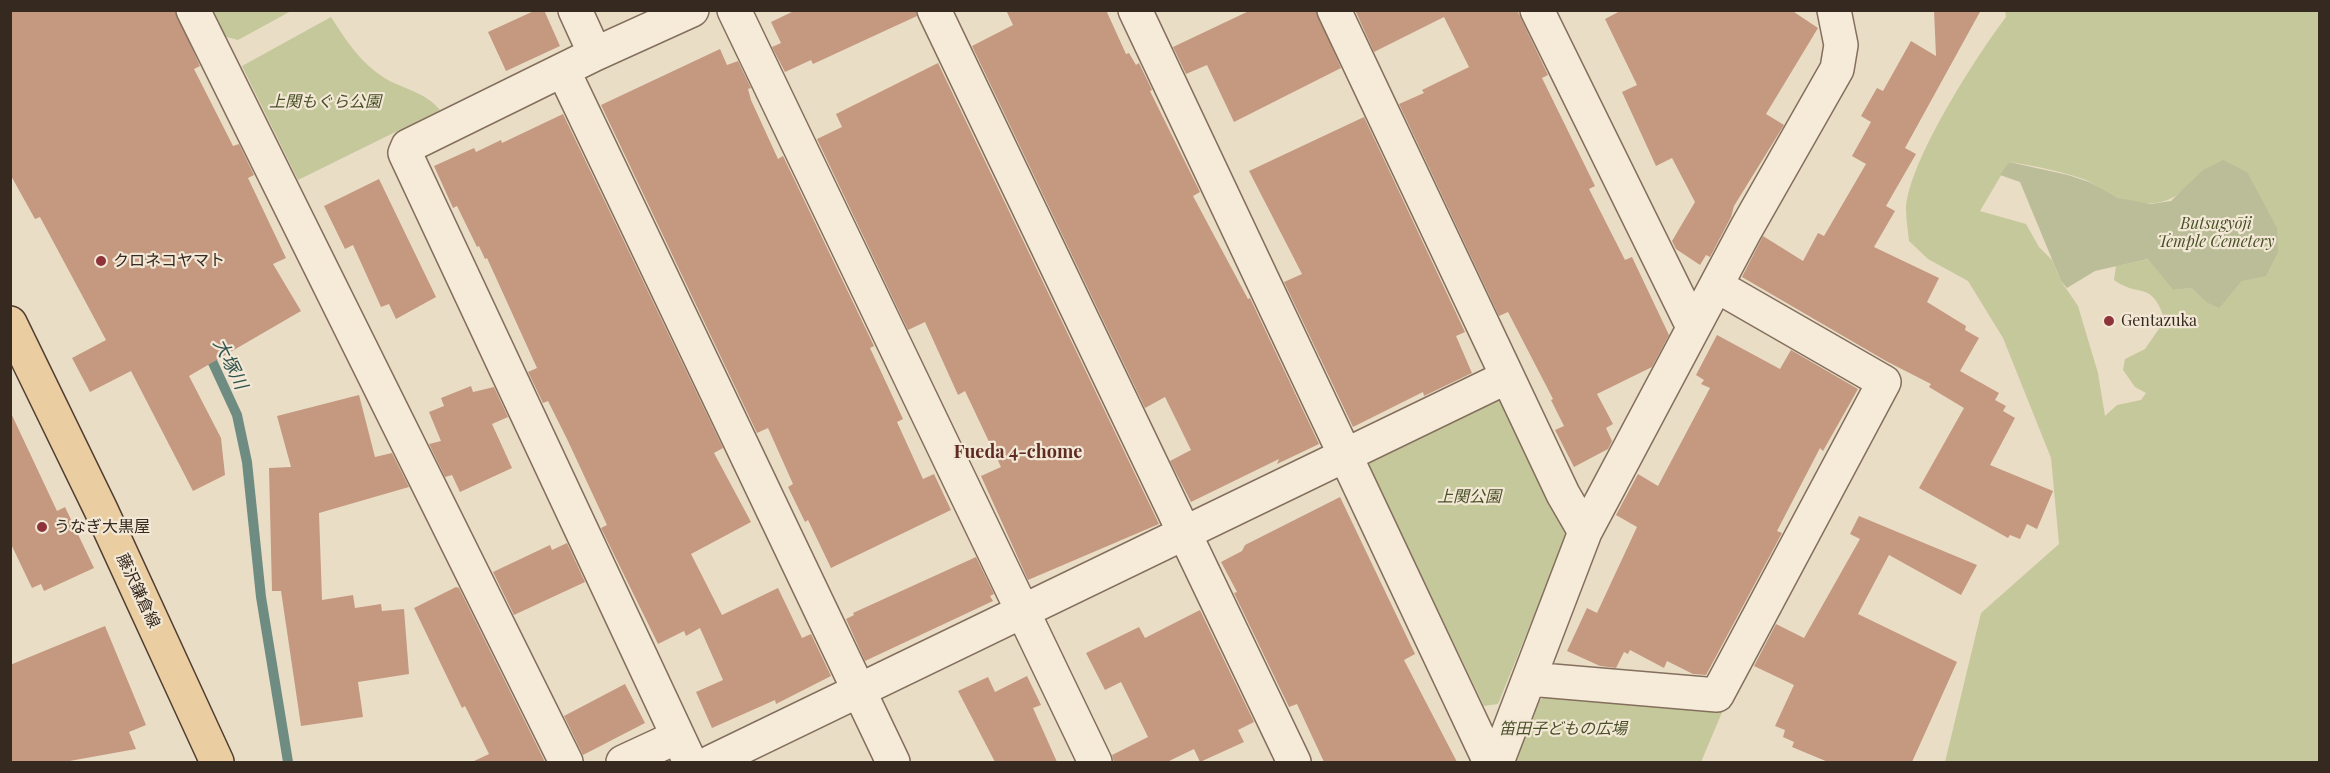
<!DOCTYPE html>
<html>
<head>
<meta charset="utf-8">
<style>
	body { margin:0 }
	#map { position:relative; width:2330px; height:773px; overflow:hidden; background:#eaddc6; font-family:"Playfair Display",serif }
	canvas { display:block }
	.frame { position:absolute; inset:0; border:12px solid #362920; pointer-events:none }
</style>
</head>
<body>
<div id="map">
<canvas width="2330" height="773"></canvas>
<div class="frame"></div>
</div>
<script>
const context = document.querySelector('canvas').getContext('2d');
context.lineJoin = 'round';
function paint(path, color) { context.fillStyle = color; context.fill(path, 'evenodd'); }
function strokePath(path, color, width, dash) { context.strokeStyle = color; context.lineWidth = width; context.lineCap = dash ? 'butt' : 'round'; context.setLineDash(dash || []); context.stroke(path); }
function drawText(font, color, halo, rows, align = 'center') {
  context.font = font + ' "Playfair Display","Noto Sans JP",serif'; context.lineWidth = 4.5; context.setLineDash([]); context.textBaseline = 'middle'; context.strokeStyle = halo; context.fillStyle = color; for (const [text, x, y, turn = 0] of rows) {
    context.save(); context.translate(x, y); context.rotate((+turn || 0) * Math.PI / 180); context.textAlign = isNaN(turn) ? turn : align; if (halo) context.strokeText(text, 0, 0); context.fillText(text, 0, 0); context.restore();
  }
}
paint(new Path2D(`
	M 211,11 L 291,11 L 238,40 L 223,36 Z
	M 2005,11 L 2319,11 L 2319,762 L 1945,762 L 1981,613 L 2059,544 L 2051,458 L 2003,338 L 1968,281 L 1928,259 L 1909,241 C 1908,231 1906,219 1906,209 C 1908,162 1977,55 2006,17 ZM 2009,162 C 2035,166 2061,171 2086,180 C 2093,183 2099,189 2106,193 C 2132,205 2161,210 2184,190 L 2242,281 L 2232,292 L 2206,302 L 2191,288 L 2173,290 L 2149,259 L 2116,266 L 2114,280 C 2141,299 2151,279 2165,320 L 2145,349 L 2125,359 L 2123,370 L 2135,387 L 2146,393 L 2141,400 L 2117,405 L 2105,416 L 2098,373 L 2078,306 L 2061,281 L 2052,260 L 2039,247 L 2026,224 L 1980,211 Z
	M 331,17 C 345,39 360,62 383,77 C 402,89 426,92 440,110 L 298,180 L 242,66 Z
	M 1494,393 L 1508,399 L 1565,522 L 1567,534 L 1498,704 L 1484,706 L 1369,466 L 1372,452 Z
	M 1550,694 L 1723,710 L 1701,762 L 1515,762 L 1535,703 Z`), '#c5c89b');
paint(new Path2D(`
	M 2223,160 L 2247,172 L 2277,228 L 2278,252 L 2266,276 L 2242,281 L 2219,308 L 2206,302 L 2191,288 L 2173,290 L 2148,259 L 2095,271 L 2067,288 L 2061,281 L 2020,182 L 2000,175 L 2009,162 L 2068,175 L 2089,182 L 2118,198 L 2151,204 L 2171,201 L 2203,170 Z`), '#bbbd99');
strokePath(new Path2D(`
	M 207,350 L 237,415 L 247,462 L 261,597 L 288,762`), '#6f8c83', 10);
paint(new Path2D(`
	M 10,10 L 175,10 L 200,66 L 194,69 L 233,146 L 239,144 L 254,175 L 248,178 L 286,258 L 273,264 L 301,311 L 189,376 L 221,438 L 225,475 L 193,491 L 131,371 L 90,392 L 72,358 L 106,340 L 40,217 L 35,219 L 10,174 Z
	M 536,10 L 544,10 L 560,46 L 506,71 L 488,32 Z
	M 796,10 L 916,10 L 917,16 L 813,64 L 811,60 L 785,72 L 772,47 L 781,43 L 771,22 Z
	M 1006,10 L 1106,10 L 1126,54 L 1129,53 L 1136,65 L 1139,63 L 1152,90 L 1150,91 L 1200,192 L 1193,196 L 1248,299 L 1250,298 L 1319,444 L 1277,464 L 1279,459 L 1191,502 L 1170,461 L 1191,450 L 1165,397 L 1145,408 L 972,46 L 1013,25 Z
	M 1251,10 L 1316,10 L 1341,68 L 1234,122 L 1207,65 L 1186,74 L 1173,47 Z
	M 1355,10 L 1517,10 L 1548,75 L 1542,78 L 1595,186 L 1589,189 L 1625,260 L 1632,257 L 1669,335 L 1652,367 L 1597,394 L 1613,424 L 1606,428 L 1612,441 L 1608,449 L 1574,467 L 1555,430 L 1564,426 L 1551,400 L 1553,399 L 1508,312 L 1499,316 L 1399,104 L 1424,93 L 1422,90 L 1469,67 L 1444,17 L 1374,52 Z
	M 1622,10 L 1791,10 L 1818,28 L 1766,114 L 1784,125 L 1734,206 L 1731,217 L 1710,257 L 1706,255 L 1700,265 L 1676,249 L 1672,241 L 1695,202 L 1672,158 L 1656,166 L 1622,92 L 1637,85 L 1605,19 Z
	M 1934,10 L 1981,10 L 1905,148 L 1916,154 L 1886,206 L 1895,211 L 1874,247 L 1939,278 L 1927,302 L 1966,326 L 1965,330 L 1979,338 L 1960,371 L 1999,393 L 1995,400 L 2006,406 L 2003,411 L 2015,418 L 1990,465 L 2053,491 L 2037,529 L 2027,524 L 2020,539 L 2010,535 L 2008,538 L 1919,488 L 1964,408 L 1929,387 L 1931,384 L 1886,361 L 1742,277 L 1763,236 L 1803,261 L 1818,233 L 1824,236 L 1866,164 L 1852,156 L 1871,122 L 1861,116 L 1877,88 L 1883,91 L 1911,41 L 1936,56 Z
	M 720,49 L 727,65 L 738,61 L 751,88 L 748,89 L 751,100 L 778,159 L 783,156 L 874,346 L 870,348 L 903,419 L 897,422 L 923,479 L 934,474 L 951,510 L 831,568 L 808,520 L 805,522 L 788,487 L 793,484 L 768,428 L 757,433 L 601,105 Z
	M 938,63 L 1159,524 L 1028,580 L 981,476 L 1001,467 L 965,391 L 958,395 L 925,322 L 908,330 L 817,139 L 842,127 L 836,114 Z
	M 563,114 L 723,448 L 714,453 L 751,522 L 691,554 L 722,615 L 778,588 L 802,638 L 811,634 L 831,676 L 776,704 L 775,700 L 712,728 L 696,692 L 723,680 L 700,628 L 686,636 L 684,631 L 658,644 L 601,528 L 607,525 L 567,439 L 548,401 L 543,403 L 528,372 L 537,368 L 487,258 L 485,259 L 479,246 L 477,247 L 457,206 L 453,208 L 434,166 L 474,148 L 476,152 L 501,140 L 502,143 Z
	M 1364,117 L 1465,332 L 1456,336 L 1472,373 L 1424,396 L 1423,392 L 1353,427 L 1284,282 L 1302,274 L 1249,171 Z
	M 379,179 L 436,297 L 396,319 L 389,304 L 381,307 L 353,245 L 345,249 L 324,206 Z
	M 1717,335 L 1780,369 L 1791,350 L 1858,389 L 1823,451 L 1820,448 L 1777,531 L 1782,533 L 1706,675 L 1693,674 L 1667,661 L 1664,668 L 1630,650 L 1628,654 L 1624,652 L 1616,668 L 1600,666 L 1567,651 L 1587,608 L 1597,613 L 1637,527 L 1616,515 L 1638,474 L 1658,486 L 1710,388 L 1701,384 L 1704,380 L 1696,375 Z
	M 471,386 L 473,392 L 494,387 L 508,417 L 492,424 L 512,468 L 460,492 L 452,475 L 445,477 L 429,444 L 441,441 L 429,412 L 444,406 L 441,398 Z
	M 359,395 L 375,457 L 392,453 L 409,487 L 319,513 L 322,600 L 353,595 L 355,608 L 381,604 L 382,611 L 404,609 L 409,674 L 358,682 L 363,717 L 301,726 L 281,591 L 272,591 L 269,468 L 291,467 L 277,416 Z
	M 10,411 L 57,511 L 65,507 L 94,568 L 44,591 L 41,584 L 32,588 L 10,542 Z
	M 1340,497 L 1415,654 L 1404,660 L 1457,762 L 1324,762 L 1297,704 L 1289,707 L 1234,593 L 1237,592 L 1221,562 L 1242,551 L 1245,545 Z
	M 1859,516 L 1977,565 L 1961,595 L 1889,555 L 1858,614 L 1957,662 L 1912,762 L 1828,762 L 1792,747 L 1794,742 L 1783,737 L 1785,730 L 1775,726 L 1794,685 L 1754,666 L 1776,624 L 1804,638 L 1860,539 L 1850,534 Z
	M 567,543 L 585,582 L 514,615 L 493,572 L 550,545 L 552,550 Z
	M 976,557 L 994,594 L 990,596 L 993,601 L 865,661 L 846,619 L 854,615 L 853,613 Z
	M 456,587 L 459,588 L 545,762 L 472,762 L 489,754 L 465,706 L 462,708 L 414,608 Z
	M 1200,610 L 1254,722 L 1238,730 L 1244,742 L 1200,762 L 1194,749 L 1167,762 L 1114,762 L 1112,755 L 1148,737 L 1121,682 L 1105,690 L 1086,653 L 1139,627 L 1145,638 Z
	M 105,626 L 146,725 L 129,732 L 136,749 L 64,762 L 10,762 L 10,665 Z
	M 1027,676 L 1041,705 L 1033,708 L 1057,762 L 995,762 L 958,691 L 988,677 L 995,692 Z
	M 625,684 L 645,723 L 583,755 L 564,716 Z`), '#c59880');
const minor = new Path2D(`
	M 193,10 L 566,762
	M 575,10 L 595,54
	M 734,10 L 1095,762
	M 934,10 L 1294,762
	M 1135,10 L 1490,762
	M 1334,10 L 1563,494 L 1585,532
	M 1537,10 L 1693,327
	M 563,70 L 893,762
	M 1529,679 L 1717,695 L 1884,382 L 1717,286
	M 623,762 L 677,737
	M 690,762 L 405,153 L 408,146 L 595,54 L 692,10
	M 711,762 L 1507,377
	M 1497,762 L 1585,532 L 1746,229 L 1837,69 L 1841,45 L 1834,10`);
const primary = new Path2D(`
	M 10,323 L 101,510 L 217,762`);
strokePath(minor, '#846f5d', 36);
strokePath(primary, '#523e31', 36);
strokePath(minor, '#f6ebd9', 33);
strokePath(primary, '#eacea2', 33);
for (const [x, y, r, color] of [
	[101,261,6,"#8e333a"],
	[2109,321,6,"#8e333a"],
	[42,527,6,"#8e333a"]
]) { const dot = new Path2D(); dot.arc(x, y, r, 0, 2 * Math.PI); context.fillStyle = color; context.fill(dot); strokePath(dot, '#f2e8d5', 2); }
drawText('italic 16px', '#495028', '#f2e8d5', [
	["上関もぐら公園",325,102],
	["Butsugyōji",2216,224],
	["Temple Cemetery",2216,242],
	["上関公園",1469,497],
	["笛田子どもの広場",1563,729]
]);
drawText('16px', '#362920', '#f2e8d5', [
	["クロネコヤマト",113,261],
	["Gentazuka",2121,321],
	["うなぎ大黒屋",54,527]
], 'left');
drawText('16px', '#362920', '#f2e8d5', [
	["藤沢鎌倉線",138,591,65]
]);
drawText('italic 18px', '#31544f', '#f2e8d5', [
	["大塚川",230,364,64]
]);
drawText('bold 18px', '#5f2b23', '#f2e8d5', [
	["Fueda 4-chome",1018,452]
]);
</script>
</body>
</html>
